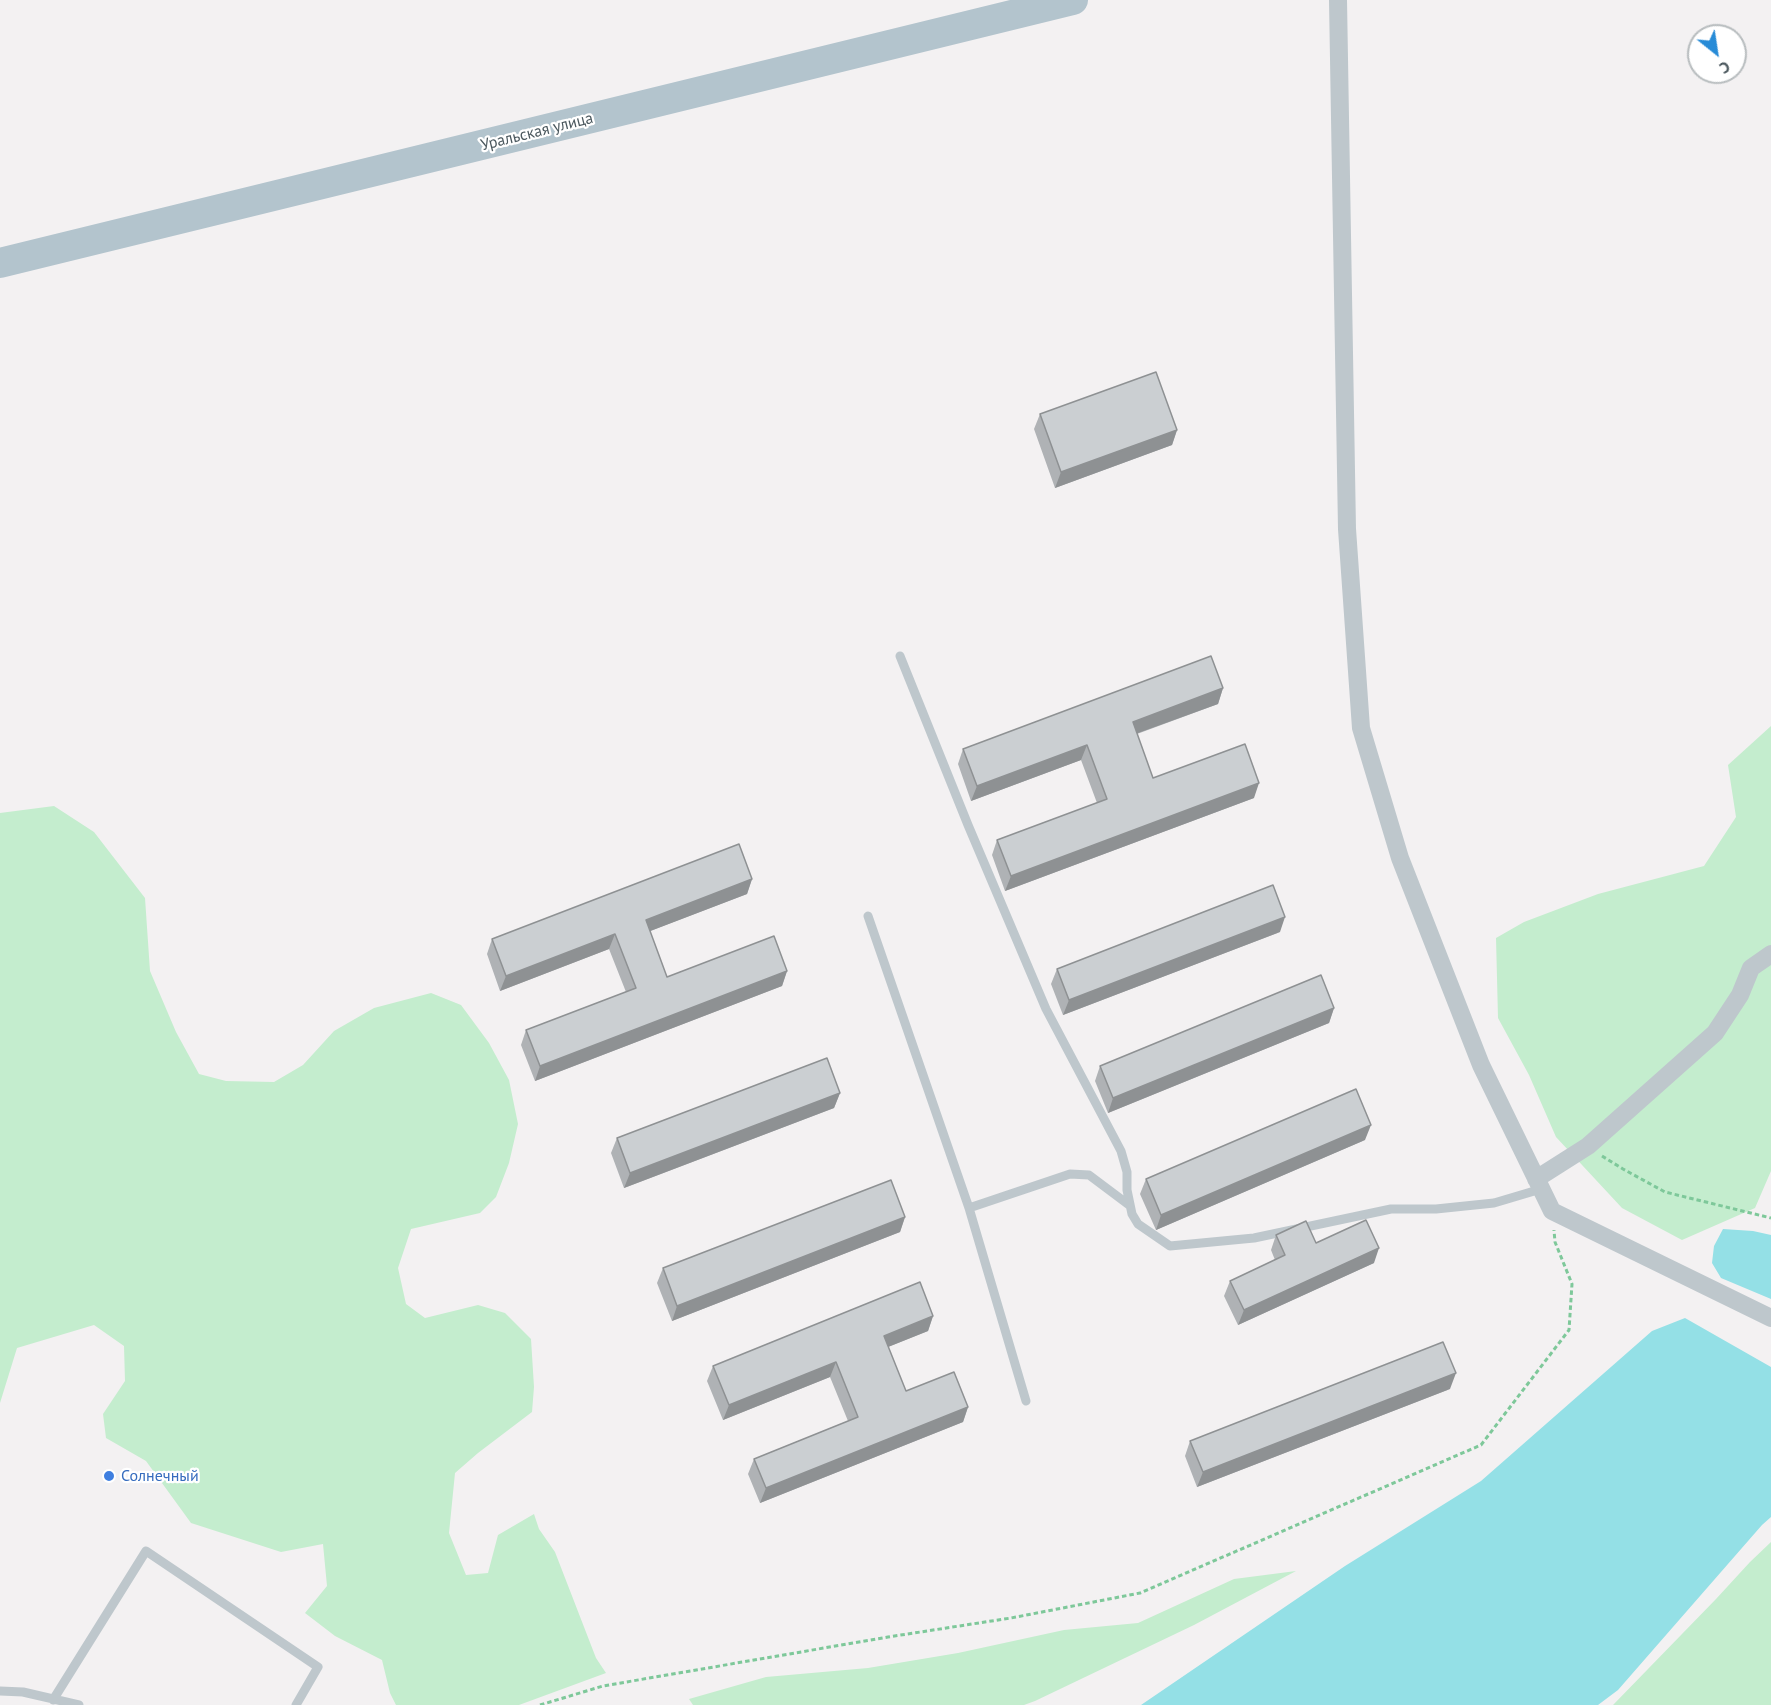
<!DOCTYPE html>
<html>
<head>
<meta charset="utf-8">
<style>
	body { margin:0 }
	#map { position:relative; width:1771px; height:1705px; overflow:hidden; background:#f3f1f2; font-family:"PT Sans",sans-serif }
	canvas { display:block }
	.north { position:absolute; left:1687px; top:24px; width:60px; height:60px; box-sizing:border-box; background:#fff; border:2px solid #b7bcbe; border-radius:50%; rotate:150deg; font-size:16px; font-weight:700; line-height:24px; text-align:center; color:#4a575d }
	.north::after { content:''; display:block; margin:auto; width:21px; height:27px; background:#278bd7; clip-path:polygon(50% 0,100% 100%,50% 72%,0 100%) }
</style>
</head>
<body>
<div id="map">
<canvas width="1771" height="1705"></canvas>
<div class="north">С</div>
</div>
<script>
const context = document.querySelector('canvas').getContext('2d');
context.lineJoin = 'round';
function paint(path, color) { context.fillStyle = color; context.fill(path, 'evenodd'); }
function strokePath(path, color, width, dash) { context.strokeStyle = color; context.lineWidth = width; context.lineCap = dash ? 'butt' : 'round'; context.setLineDash(dash || []); context.stroke(path); }
function drawText(font, color, halo, rows, align = 'center') {
  context.font = font + ' "PT Sans",sans-serif'; context.lineWidth = 4.5; context.setLineDash([]); context.textBaseline = 'middle'; context.strokeStyle = halo; context.fillStyle = color; for (const [text, x, y, turn = 0] of rows) {
    context.save(); context.translate(x, y); context.rotate((+turn || 0) * Math.PI / 180); context.textAlign = isNaN(turn) ? turn : align; if (halo) context.strokeText(text, 0, 0); context.fillText(text, 0, 0); context.restore();
  }
}
paint(new Path2D(`
	M 1771,726 L 1771,1171 L 1755,1208 L 1682,1240 L 1622,1208 L 1556,1137 L 1529,1075 L 1498,1018 L 1496,938 L 1524,922 L 1598,894 L 1704,866 L 1736,817 L 1728,765 Z
	M 54,806 L 94,832 L 145,898 L 150,971 L 176,1032 L 199,1074 L 226,1081 L 274,1082 L 303,1065 L 334,1031 L 374,1008 L 431,993 L 461,1005 L 489,1043 L 509,1080 L 518,1124 L 509,1163 L 496,1197 L 480,1213 L 411,1229 L 398,1268 L 406,1304 L 425,1318 L 478,1305 L 505,1313 L 531,1339 L 534,1387 L 532,1412 L 478,1453 L 455,1473 L 449,1533 L 466,1575 L 488,1573 L 498,1535 L 534,1514 L 539,1529 L 555,1552 L 596,1658 L 606,1673 L 519,1705 L 396,1705 L 390,1693 L 382,1660 L 335,1636 L 305,1613 L 327,1586 L 323,1544 L 281,1552 L 191,1523 L 146,1461 L 106,1438 L 103,1414 L 125,1381 L 124,1346 L 94,1325 L 17,1348 L 0,1403 L 0,813 Z
	M 1771,1542 L 1771,1705 L 1613,1705 L 1716,1599 L 1750,1562 Z
	M 1296,1571 L 1194,1625 L 1035,1701 L 1024,1705 L 693,1705 L 689,1699 L 766,1677 L 868,1668 L 958,1653 L 1064,1630 L 1138,1623 L 1234,1579 Z`), '#c4edce');
paint(new Path2D(`
	M 1723,1229 L 1753,1231 L 1771,1235 L 1771,1299 L 1721,1278 L 1712,1263 L 1714,1246 Z
	M 1685,1318 L 1771,1367 L 1771,1517 L 1762,1525 L 1618,1690 L 1598,1705 L 1141,1705 L 1345,1566 L 1481,1481 L 1652,1331 Z`), '#94e0e6');
strokePath(new Path2D(`
	M 1602,1156 L 1623,1169 L 1665,1192 L 1771,1218
	M 540,1705 L 603,1686 L 888,1637 L 1011,1618 L 1140,1593 L 1481,1445 L 1569,1330 L 1572,1284 L 1555,1242 L 1554,1230`), '#7ec89a', 3, [4.5, 3]);
strokePath(new Path2D(`
	M 900,656 L 968,825 L 1046,1009 L 1121,1151 L 1127,1172 L 1127,1190 L 1132,1214 L 1138,1224 L 1170,1246 L 1254,1238 L 1391,1209 L 1436,1209 L 1494,1203 L 1541,1189
	M 868,916 L 969,1208 L 1026,1401
	M 969,1208 L 1070,1174 L 1089,1175 L 1129,1205
	M 0,1691 L 23,1692 L 79,1705
	M 53,1700 L 146,1551 L 318,1667 L 296,1705`), '#bec7cc', 9);
strokePath(new Path2D(`
	M 1338,0 L 1347,529 L 1361,728 L 1400,858 L 1481,1065 L 1552,1211 L 1771,1318
	M 1536,1179 L 1588,1146 L 1715,1033 L 1740,995 L 1751,968 L 1771,954`), '#bec7cc', 18);
strokePath(new Path2D(`
	M 0,263 C 358,178 715,86 1073,0`), '#b3c4cd', 30);
paint(new Path2D(`
	M 1040,414 L 1177,430 L 1172,445 L 1055,488 L 1034,429 Z
	M 1223,688 L 1218,704 L 1137,734 L 1153,778 L 1254,798 L 1005,891 L 992,855 L 997,840 L 1097,803 L 1081,760 L 971,801 L 958,764 L 963,749 Z
	M 752,879 L 747,894 L 650,931 L 667,977 L 787,971 L 782,986 L 535,1081 L 521,1045 L 526,1030 L 626,992 L 609,949 L 500,991 L 487,954 L 492,939 Z
	M 1280,932 L 1063,1015 L 1051,984 L 1057,969 Z
	M 1334,1008 L 1329,1023 L 1108,1113 L 1095,1081 L 1100,1066 Z
	M 840,1093 L 834,1108 L 624,1188 L 611,1153 L 617,1138 Z
	M 1365,1140 L 1156,1230 L 1140,1194 L 1146,1179 Z
	M 905,1217 L 900,1232 L 672,1321 L 657,1283 L 663,1268 Z
	M 1276,1235 L 1316,1243 L 1374,1263 L 1238,1325 L 1224,1296 L 1230,1281 L 1275,1260 L 1271,1250 Z
	M 933,1316 L 928,1331 L 888,1347 L 906,1391 L 968,1407 L 963,1422 L 760,1503 L 748,1474 L 754,1459 L 848,1421 L 830,1377 L 723,1420 L 707,1381 L 713,1366 Z
	M 1450,1389 L 1197,1487 L 1185,1456 L 1190,1441 Z`), '#afb2b5');
paint(new Path2D(`
	M 1177,430 L 1172,445 L 1055,488 L 1061,472 Z
	M 1223,688 L 1218,704 L 1127,737 L 1133,722 Z
	M 1087,745 L 1081,760 L 971,801 L 977,786 Z
	M 1259,783 L 1254,798 L 1005,891 L 1011,876 Z
	M 752,879 L 747,894 L 640,935 L 646,920 Z
	M 1285,917 L 1280,932 L 1063,1015 L 1069,1000 Z
	M 615,934 L 609,949 L 500,991 L 506,976 Z
	M 787,971 L 782,986 L 535,1081 L 540,1066 Z
	M 1334,1008 L 1329,1023 L 1108,1113 L 1113,1098 Z
	M 840,1093 L 834,1108 L 624,1188 L 630,1173 Z
	M 1371,1125 L 1365,1140 L 1156,1230 L 1161,1215 Z
	M 905,1217 L 900,1232 L 672,1321 L 677,1306 Z
	M 1379,1248 L 1374,1263 L 1238,1325 L 1244,1310 Z
	M 933,1316 L 928,1331 L 878,1351 L 884,1336 Z
	M 836,1362 L 830,1377 L 723,1420 L 729,1405 Z
	M 1456,1373 L 1450,1389 L 1197,1487 L 1203,1472 Z
	M 968,1407 L 963,1422 L 760,1503 L 766,1488 Z`), '#8e9193');
const building = new Path2D(`
	M 1156,372 L 1177,430 L 1061,472 L 1040,414 Z
	M 1211,656 L 1223,688 L 1133,722 L 1153,778 L 1245,744 L 1259,783 L 1011,876 L 997,840 L 1107,799 L 1087,745 L 977,786 L 963,749 Z
	M 739,844 L 752,879 L 646,920 L 667,977 L 774,936 L 787,971 L 540,1066 L 526,1030 L 636,988 L 615,934 L 506,976 L 492,939 Z
	M 1273,885 L 1285,917 L 1069,1000 L 1057,969 Z
	M 1321,975 L 1334,1008 L 1113,1098 L 1100,1066 Z
	M 827,1058 L 840,1093 L 630,1173 L 617,1138 Z
	M 1356,1089 L 1371,1125 L 1161,1215 L 1146,1179 Z
	M 891,1180 L 905,1217 L 677,1306 L 663,1268 Z
	M 1366,1220 L 1379,1248 L 1244,1310 L 1230,1281 L 1285,1255 L 1276,1235 L 1306,1221 L 1316,1243 Z
	M 920,1282 L 933,1316 L 884,1336 L 906,1391 L 954,1372 L 968,1407 L 766,1488 L 754,1459 L 858,1417 L 836,1362 L 729,1405 L 713,1366 Z
	M 1443,1342 L 1456,1373 L 1203,1472 L 1190,1441 Z`);
paint(building, '#cbcfd2');
strokePath(building, '#8e9193', 1.5);
for (const [x, y, r, color] of [
	[109,1476,6,"#3f7fe0"]
]) { const dot = new Path2D(); dot.arc(x, y, r, 0, 2 * Math.PI); context.fillStyle = color; context.fill(dot); strokePath(dot, '#fff', 2); }
drawText('16px', '#4a575d', '#fff', [
	["Уральская улица",537,132,-14]
]);
drawText('16px', '#366cbe', '#fff', [
	["Солнечный",121,1476]
], 'left');
</script>
</body>
</html>
